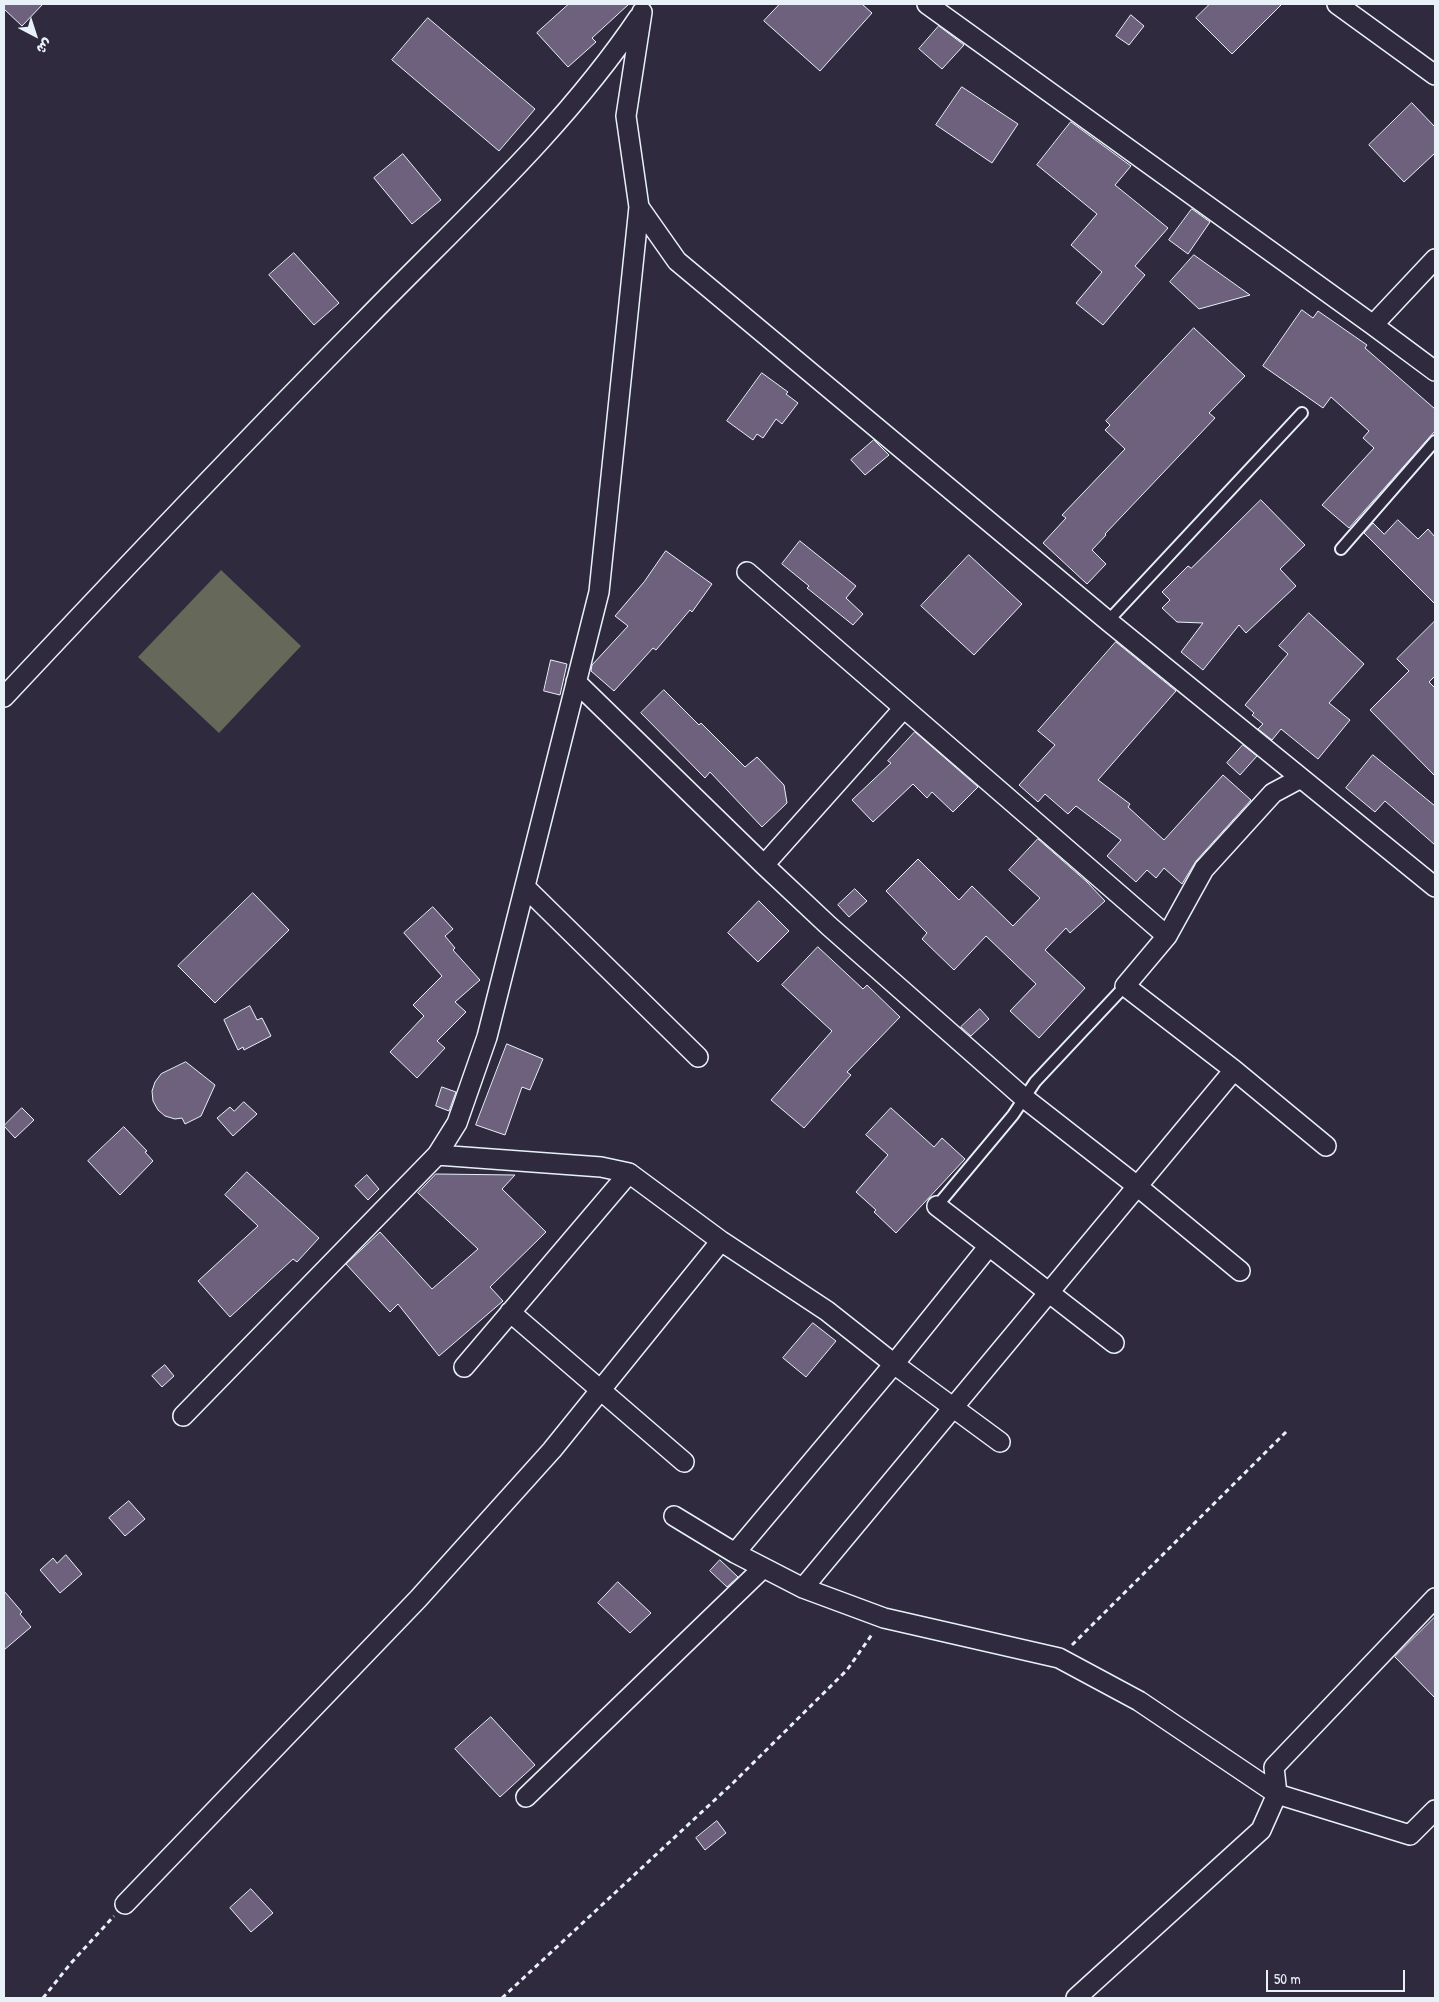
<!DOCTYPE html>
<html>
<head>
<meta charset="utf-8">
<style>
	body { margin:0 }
	#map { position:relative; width:1439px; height:2002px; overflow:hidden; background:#2f2a3d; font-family:"Patrick Hand","Playpen Sans Arabic",sans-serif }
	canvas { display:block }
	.frame { position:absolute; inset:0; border:5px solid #e8f1f8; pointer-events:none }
	.north { position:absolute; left:10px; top:10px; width:50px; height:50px; -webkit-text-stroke:4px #2f2a3d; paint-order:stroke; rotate:140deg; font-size:14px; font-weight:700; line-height:20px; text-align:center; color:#e8f1f8 }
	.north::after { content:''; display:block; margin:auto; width:18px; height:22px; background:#e8f1f8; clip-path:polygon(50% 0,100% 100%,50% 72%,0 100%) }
	.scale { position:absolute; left:1266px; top:1970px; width:139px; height:22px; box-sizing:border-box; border:2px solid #e8f1f8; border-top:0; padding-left:6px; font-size:15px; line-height:18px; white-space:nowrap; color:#e8f1f8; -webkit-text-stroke:4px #2f2a3d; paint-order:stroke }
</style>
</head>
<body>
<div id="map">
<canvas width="1439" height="2002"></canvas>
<div class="frame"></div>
<div class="north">ش</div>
<div class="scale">50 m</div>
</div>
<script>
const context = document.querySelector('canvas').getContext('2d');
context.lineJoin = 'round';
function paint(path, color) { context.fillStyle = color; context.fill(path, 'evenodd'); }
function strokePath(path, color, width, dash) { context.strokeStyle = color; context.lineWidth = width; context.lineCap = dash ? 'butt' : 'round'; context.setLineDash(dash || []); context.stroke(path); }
paint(new Path2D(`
	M 221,570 L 301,646 L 219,733 L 138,657 Z`), '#66685a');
const building = new Path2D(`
	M 4,4 L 43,4 L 22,26 L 4,9 Z
	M 569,4 L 629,4 L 592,38 L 596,42 L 568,67 L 537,33 Z
	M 780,4 L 862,4 L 872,13 L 820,71 L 764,21 Z
	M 1210,4 L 1282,4 L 1232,54 L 1196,18 Z
	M 1131,15 L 1144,26 L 1129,45 L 1116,36 Z
	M 428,18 L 535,109 L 499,151 L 392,60 Z
	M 939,26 L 964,45 L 942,69 L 919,49 Z
	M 962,87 L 1018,124 L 992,163 L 936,125 Z
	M 1412,103 L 1435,127 L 1435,153 L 1404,182 L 1369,145 Z
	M 1071,122 L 1131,166 L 1115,185 L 1168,228 L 1135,266 L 1145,275 L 1103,325 L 1076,303 L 1102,272 L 1071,245 L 1097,214 L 1037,165 Z
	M 403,154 L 441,200 L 412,224 L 374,178 Z
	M 1192,209 L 1210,222 L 1188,254 L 1169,240 Z
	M 294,253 L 339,303 L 314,325 L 269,275 Z
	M 1194,255 L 1250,295 L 1199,309 L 1170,282 Z
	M 1302,310 L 1313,318 L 1318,311 L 1367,345 L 1365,348 L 1435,409 L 1435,431 L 1349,528 L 1322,505 L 1374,448 L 1363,438 L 1369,431 L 1331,397 L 1323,408 L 1263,366 Z
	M 1194,328 L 1245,376 L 1209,413 L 1215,418 L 1105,534 L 1106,535 L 1092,550 L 1106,564 L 1087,584 L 1043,543 L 1066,518 L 1062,515 L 1125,449 L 1105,430 L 1110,425 L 1106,421 Z
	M 762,373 L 788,392 L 786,394 L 798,403 L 782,424 L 776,419 L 763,438 L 757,434 L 753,440 L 727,421 Z
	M 874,440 L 889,455 L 865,475 L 851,460 Z
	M 1261,500 L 1305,545 L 1280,569 L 1296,586 L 1246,633 L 1239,625 L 1203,670 L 1181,652 L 1203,623 L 1177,622 L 1162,608 L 1170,600 L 1162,592 L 1188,566 L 1191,568 Z
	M 1398,520 L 1418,539 L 1428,529 L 1435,537 L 1435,604 L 1364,533 L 1373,523 L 1384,534 Z
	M 800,541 L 856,586 L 846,598 L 863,614 L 853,625 L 807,588 L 809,586 L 782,564 Z
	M 666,551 L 712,584 L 692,612 L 690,610 L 656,650 L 653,648 L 614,691 L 591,671 L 592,665 L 628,626 L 615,616 L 644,582 Z
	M 969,555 L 1022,604 L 974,655 L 921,606 Z
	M 1309,613 L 1364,664 L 1329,703 L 1350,720 L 1318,759 L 1281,729 L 1272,740 L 1258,729 L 1263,724 L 1252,715 L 1254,713 L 1245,705 L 1288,654 L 1279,646 Z
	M 1435,621 L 1435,676 L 1429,682 L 1435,688 L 1435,776 L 1370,710 L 1409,671 L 1397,659 Z
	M 1116,642 L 1176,691 L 1098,780 L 1130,804 L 1128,807 L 1164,840 L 1223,775 L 1251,800 L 1196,861 L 1182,884 L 1164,868 L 1156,878 L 1147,870 L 1136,882 L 1107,856 L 1121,840 L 1076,806 L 1068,814 L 1045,794 L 1038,802 L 1019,785 L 1055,745 L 1038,731 Z
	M 551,660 L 567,664 L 560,695 L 544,691 Z
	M 664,690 L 699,725 L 701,723 L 745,767 L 757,757 L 784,785 L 787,803 L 762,827 L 710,772 L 705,778 L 641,713 Z
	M 915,732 L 978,787 L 953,812 L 932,792 L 927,798 L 913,784 L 873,822 L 852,800 L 891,763 L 888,761 Z
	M 1243,745 L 1257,756 L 1240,775 L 1227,763 Z
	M 1373,755 L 1435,806 L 1435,845 L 1385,801 L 1375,812 L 1346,788 Z
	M 1038,839 L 1087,882 L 1105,901 L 1070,933 L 1066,928 L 1045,950 L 1085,988 L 1039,1038 L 1010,1011 L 1036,984 L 986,936 L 954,970 L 922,939 L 927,933 L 886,891 L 918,859 L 959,900 L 972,886 L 1013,926 L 1040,898 L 1009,870 Z
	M 855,889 L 867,901 L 849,917 L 838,905 Z
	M 253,893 L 289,930 L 215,1003 L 178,966 Z
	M 759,901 L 789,931 L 758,962 L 728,933 Z
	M 433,907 L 453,929 L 445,936 L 455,948 L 453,950 L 480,980 L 455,1002 L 466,1012 L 437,1041 L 445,1048 L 417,1078 L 390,1052 L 424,1016 L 413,1005 L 442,976 L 404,933 Z
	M 818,947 L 863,989 L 867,985 L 900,1017 L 847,1072 L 851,1075 L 804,1128 L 771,1100 L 832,1031 L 782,985 Z
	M 250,1006 L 257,1020 L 262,1018 L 271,1036 L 244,1050 L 243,1047 L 238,1050 L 224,1020 Z
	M 980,1009 L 989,1019 L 971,1036 L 961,1027 Z
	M 507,1044 L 543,1059 L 530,1090 L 522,1087 L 505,1135 L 476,1125 Z
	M 186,1062 L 215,1085 L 201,1116 L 185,1124 L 182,1118 L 175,1119 L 165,1116 L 158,1110 L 153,1101 L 152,1091 L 155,1082 L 161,1074 Z
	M 442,1087 L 456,1092 L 449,1111 L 436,1106 Z
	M 244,1102 L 257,1114 L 233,1136 L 217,1118 L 230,1107 L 234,1111 Z
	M 22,1108 L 34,1120 L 15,1138 L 4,1126 Z
	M 891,1108 L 934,1147 L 942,1138 L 965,1159 L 896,1233 L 874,1212 L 876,1210 L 856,1192 L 888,1155 L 866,1135 Z
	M 124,1127 L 147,1151 L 145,1152 L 153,1161 L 120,1195 L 88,1161 Z
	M 247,1172 L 319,1238 L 297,1262 L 293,1259 L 230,1317 L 198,1281 L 258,1226 L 225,1195 Z
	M 436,1174 L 515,1175 L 502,1189 L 546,1232 L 490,1287 L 503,1301 L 439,1356 L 398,1304 L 390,1312 L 346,1264 L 380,1232 L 432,1289 L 478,1249 L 418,1193 Z
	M 367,1175 L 379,1189 L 368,1200 L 355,1186 Z
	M 813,1323 L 836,1341 L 806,1377 L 783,1358 Z
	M 165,1365 L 174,1376 L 162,1387 L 152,1376 Z
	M 129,1501 L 145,1519 L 125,1536 L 109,1518 Z
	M 66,1555 L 82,1574 L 60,1593 L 40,1570 L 53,1558 L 57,1563 Z
	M 720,1560 L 738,1577 L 727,1587 L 710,1571 Z
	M 618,1582 L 651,1613 L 630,1633 L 598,1603 Z
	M 4,1591 L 22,1612 L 20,1614 L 31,1627 L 4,1650 Z
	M 1435,1617 L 1435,1698 L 1395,1657 Z
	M 491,1717 L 535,1765 L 500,1797 L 455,1749 Z
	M 717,1821 L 726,1833 L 705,1850 L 696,1838 Z
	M 251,1889 L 273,1913 L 251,1932 L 230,1908 Z`);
paint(building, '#6e617d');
strokePath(building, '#e8f1f8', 1);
const service = new Path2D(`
	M 1341,549 L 1435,441
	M 1108,621 L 1302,413
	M 937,1206 L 1013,1115 L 1035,1082 L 1125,986`);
const minor = new Path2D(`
	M 927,4 L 1373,325 L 1435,371
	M 1337,4 L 1435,75
	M 642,12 L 626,116 L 639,207 L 677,261 L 1108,621 L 1435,887
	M 1373,325 L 1435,259
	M 747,572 L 1167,936
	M 576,682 L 764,865 L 829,926 L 1023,1097 L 1137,1186 L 1240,1271
	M 4,697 C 122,571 241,445 363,322 C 457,225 563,130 639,17
	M 1301,778 L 1273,793 L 1204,869 L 1167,936 L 1125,986 L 1234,1070 L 1326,1146
	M 764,865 L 903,709
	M 525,887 L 698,1057
	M 437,1155 L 601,1167 L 629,1173 L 721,1241 L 827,1311 L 894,1364 L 1000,1442
	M 989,1246 L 1114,1343
	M 510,1312 L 684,1462
	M 464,1367 L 629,1173
	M 183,1416 L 437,1155 L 457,1123 L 487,1037 L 599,592 L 639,207
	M 674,1516 L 735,1553 L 803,1588 L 884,1618 L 1059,1658 L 1139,1701 L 1277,1794 L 1261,1830 L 1076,1998
	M 735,1553 L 894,1364 L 989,1246 L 937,1206
	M 803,1588 L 1234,1070
	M 1435,1598 L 1274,1767 L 1277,1794 L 1410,1835 L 1435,1810
	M 526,1797 L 763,1568
	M 125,1904 L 418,1599 L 552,1450 L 721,1241`);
strokePath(service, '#e8f1f8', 14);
strokePath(minor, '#e8f1f8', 22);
strokePath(new Path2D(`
	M 1072,1645 L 1288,1430
	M 43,1998 L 71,1963 L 114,1916
	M 502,1998 L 734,1782 L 847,1670 L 873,1633`), '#e8f1f8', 3, [5, 4]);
strokePath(service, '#2f2a3d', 10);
strokePath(minor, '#2f2a3d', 19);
</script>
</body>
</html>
